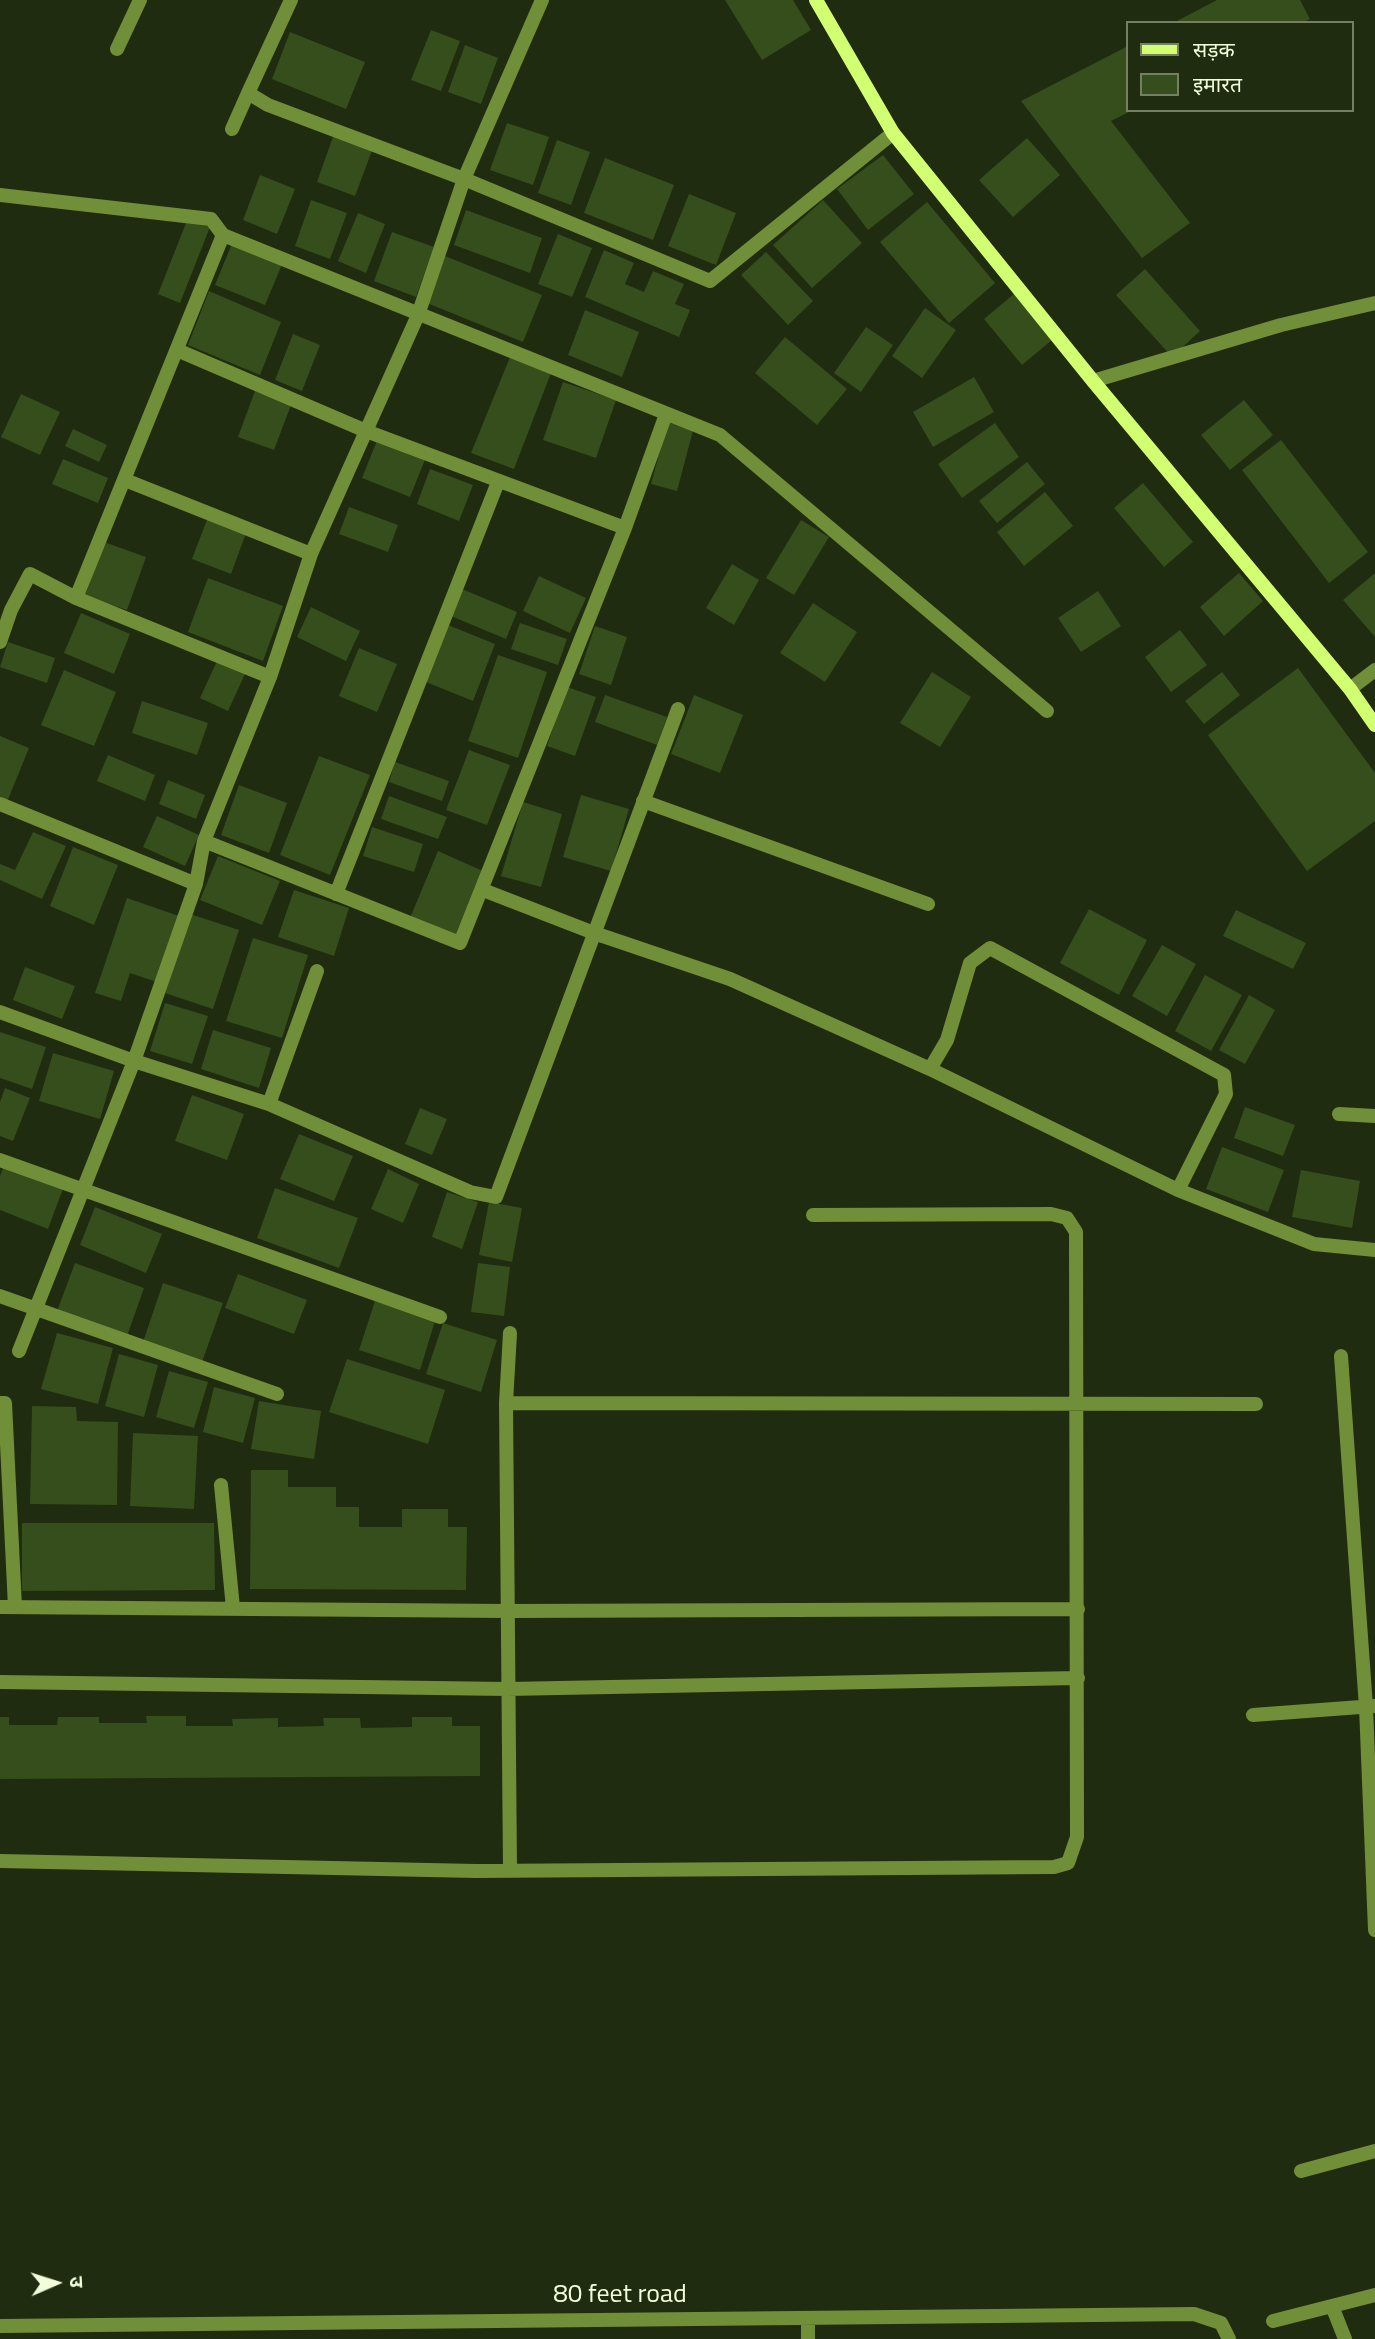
<!DOCTYPE html>
<html>
<head>
<meta charset="utf-8">
<style>
	body { margin:0 }
	#map { position:relative; width:1375px; height:2339px; overflow:hidden; background:#1f2c10; font-family:"Titillium Web","Noto Sans Devanagari",sans-serif }
	canvas { display:block }
	.legend { position:absolute; left:1126px; top:21px; width:228px; height:91px; box-sizing:border-box; background:#1f2c10; border:2px solid #738061; margin:0; padding:9px 12px; list-style:none; font-size:21px; color:#f0ffdb }
	.legend li { display:flex; align-items:center; gap:14px; height:35px }
	.legend b { width:35px; border:2px solid #738061 }
	.north { position:absolute; left:21px; top:2248px; width:70px; height:70px; -webkit-text-stroke:5px #1f2c10; paint-order:stroke; rotate:87deg; font-size:19px; font-weight:700; line-height:28px; text-align:center; color:#f0ffdb }
	.north::after { content:''; display:block; margin:auto; width:24px; height:32px; background:#f0ffdb; clip-path:polygon(50% 0,100% 100%,50% 72%,0 100%) }
</style>
</head>
<body>
<div id="map">
<canvas width="1375" height="2339"></canvas>
<ul class="legend">
<li><b style="height:9px;background:#d2ff72"></b>सड़क</li>
<li><b style="height:19px;background:#354e1b"></b>इमारत</li>
</ul>
<div class="north">उ</div>
</div>
<script>
const context = document.querySelector('canvas').getContext('2d');
context.lineJoin = 'round';
function paint(path, color) { context.fillStyle = color; context.fill(path, 'evenodd'); }
function strokePath(path, color, width, dash) { context.strokeStyle = color; context.lineWidth = width; context.lineCap = dash ? 'butt' : 'round'; context.setLineDash(dash || []); context.stroke(path); }
function drawText(font, color, halo, rows, align = 'center') {
  context.font = font + ' "Titillium Web",sans-serif'; context.lineWidth = 5; context.setLineDash([]); context.textBaseline = 'middle'; context.strokeStyle = halo; context.fillStyle = color; for (const [text, x, y, turn = 0] of rows) {
    context.save(); context.translate(x, y); context.rotate((+turn || 0) * Math.PI / 180); context.textAlign = isNaN(turn) ? turn : align; if (halo) context.strokeText(text, 0, 0); context.fillText(text, 0, 0); context.restore();
  }
}
paint(new Path2D(`
	M 725,0 L 793,0 L 811,30 L 762,60 Z
	M 1217,0 L 1300,0 L 1310,19 L 1302,23 L 1173,23 Z
	M 431,30 L 460,41 L 441,91 L 411,80 Z
	M 290,32 L 365,62 L 346,109 L 272,79 Z
	M 465,45 L 498,58 L 481,104 L 448,92 Z
	M 1128,46 L 1128,110 L 1133,110 L 1111,121 L 1190,223 L 1142,258 L 1021,101 Z
	M 507,123 L 549,137 L 533,185 L 490,170 Z
	M 334,134 L 373,148 L 355,196 L 317,182 Z
	M 1027,138 L 1060,175 L 1013,217 L 979,180 Z
	M 557,140 L 590,152 L 571,205 L 538,193 Z
	M 883,155 L 914,194 L 868,230 L 837,189 Z
	M 605,158 L 674,185 L 653,240 L 584,213 Z
	M 260,175 L 295,189 L 277,234 L 243,220 Z
	M 689,194 L 736,213 L 716,265 L 668,246 Z
	M 311,200 L 347,213 L 330,259 L 295,246 Z
	M 823,200 L 862,243 L 812,288 L 773,245 Z
	M 927,202 L 995,283 L 949,323 L 880,242 Z
	M 466,210 L 542,238 L 530,273 L 454,245 Z
	M 358,213 L 385,224 L 366,273 L 338,261 Z
	M 188,218 L 210,227 L 180,303 L 158,294 Z
	M 392,232 L 434,247 L 416,297 L 374,281 Z
	M 558,234 L 592,248 L 572,297 L 538,284 Z
	M 233,241 L 283,262 L 265,305 L 215,285 Z
	M 604,250 L 634,263 L 625,284 L 644,292 L 653,271 L 684,284 L 675,304 L 690,310 L 679,337 L 585,297 Z
	M 766,252 L 813,301 L 788,325 L 741,275 Z
	M 445,256 L 542,295 L 523,342 L 427,303 Z
	M 1145,269 L 1200,331 L 1172,357 L 1116,295 Z
	M 209,291 L 281,322 L 260,375 L 188,345 Z
	M 1015,293 L 1053,339 L 1022,365 L 984,319 Z
	M 925,308 L 956,330 L 922,378 L 892,356 Z
	M 585,310 L 639,332 L 622,377 L 568,355 Z
	M 866,327 L 893,345 L 861,392 L 834,373 Z
	M 293,334 L 320,345 L 302,391 L 275,380 Z
	M 785,337 L 847,389 L 817,425 L 755,373 Z
	M 510,357 L 551,373 L 514,469 L 471,453 Z
	M 974,377 L 994,412 L 933,447 L 913,412 Z
	M 563,382 L 616,400 L 596,458 L 543,440 Z
	M 255,391 L 291,405 L 274,450 L 238,437 Z
	M 21,394 L 60,412 L 40,455 L 1,437 Z
	M 1244,400 L 1273,435 L 1230,470 L 1201,435 Z
	M 668,421 L 694,427 L 677,491 L 651,484 Z
	M 995,423 L 1019,457 L 962,498 L 938,464 Z
	M 73,429 L 107,445 L 99,462 L 65,446 Z
	M 378,438 L 426,457 L 410,497 L 362,478 Z
	M 1281,440 L 1368,552 L 1329,583 L 1242,470 Z
	M 63,459 L 108,478 L 98,503 L 52,484 Z
	M 1027,462 L 1045,484 L 997,523 L 979,501 Z
	M 430,469 L 473,485 L 459,521 L 417,504 Z
	M 1143,483 L 1193,542 L 1164,567 L 1114,508 Z
	M 1045,492 L 1073,526 L 1024,566 L 997,532 Z
	M 349,507 L 398,525 L 388,552 L 339,534 Z
	M 208,517 L 246,533 L 231,574 L 192,559 Z
	M 801,520 L 829,537 L 794,595 L 766,578 Z
	M 104,542 L 146,557 L 127,610 L 85,596 Z
	M 732,564 L 759,580 L 734,625 L 706,608 Z
	M 1239,573 L 1263,601 L 1224,636 L 1200,607 Z
	M 1375,573 L 1375,637 L 1343,600 Z
	M 539,576 L 586,598 L 570,633 L 523,611 Z
	M 208,578 L 283,606 L 263,661 L 188,632 Z
	M 462,589 L 517,612 L 506,639 L 451,616 Z
	M 1098,591 L 1121,626 L 1081,652 L 1058,618 Z
	M 813,603 L 857,632 L 825,682 L 780,653 Z
	M 311,607 L 360,631 L 346,661 L 297,637 Z
	M 81,613 L 130,634 L 114,674 L 64,653 Z
	M 520,623 L 567,639 L 558,665 L 511,649 Z
	M 448,625 L 495,644 L 473,701 L 426,682 Z
	M 595,626 L 627,637 L 611,685 L 579,674 Z
	M 1180,630 L 1207,665 L 1171,692 L 1145,657 Z
	M 8,642 L 55,658 L 47,683 L 0,667 Z
	M 359,648 L 397,664 L 377,712 L 339,696 Z
	M 498,655 L 547,672 L 518,758 L 468,741 Z
	M 217,661 L 245,674 L 228,711 L 200,698 Z
	M 1298,668 L 1375,773 L 1375,821 L 1307,871 L 1208,735 Z
	M 64,670 L 116,692 L 94,746 L 41,725 Z
	M 932,672 L 971,697 L 940,747 L 900,723 Z
	M 1222,672 L 1240,695 L 1204,724 L 1185,701 Z
	M 567,687 L 596,697 L 575,756 L 547,746 Z
	M 605,695 L 667,717 L 657,745 L 595,722 Z
	M 694,695 L 743,715 L 720,773 L 671,754 Z
	M 142,701 L 208,723 L 197,755 L 132,733 Z
	M 0,736 L 29,748 L 7,802 L 0,799 Z
	M 469,750 L 510,765 L 487,825 L 446,810 Z
	M 108,755 L 155,775 L 145,801 L 97,781 Z
	M 319,756 L 370,775 L 330,875 L 280,855 Z
	M 395,762 L 449,781 L 442,801 L 389,782 Z
	M 168,780 L 205,795 L 196,819 L 159,804 Z
	M 239,785 L 287,803 L 269,853 L 221,835 Z
	M 581,795 L 629,809 L 611,871 L 563,857 Z
	M 389,796 L 447,817 L 438,839 L 381,819 Z
	M 523,802 L 562,814 L 541,887 L 501,876 Z
	M 157,816 L 199,835 L 185,866 L 143,847 Z
	M 372,827 L 423,844 L 414,872 L 363,856 Z
	M 33,832 L 66,846 L 42,899 L 0,880 L 0,864 L 15,870 Z
	M 73,847 L 118,865 L 94,925 L 50,906 Z
	M 438,851 L 485,872 L 458,938 L 410,918 Z
	M 218,856 L 280,881 L 262,925 L 200,900 Z
	M 294,890 L 349,908 L 334,956 L 278,937 Z
	M 127,898 L 179,916 L 157,982 L 130,973 L 121,1001 L 95,993 Z
	M 1089,909 L 1147,940 L 1119,995 L 1060,963 Z
	M 1236,910 L 1306,943 L 1293,969 L 1223,936 Z
	M 190,914 L 239,930 L 213,1009 L 165,993 Z
	M 253,938 L 308,955 L 282,1038 L 226,1021 Z
	M 1162,945 L 1196,964 L 1167,1016 L 1132,996 Z
	M 25,967 L 75,986 L 62,1019 L 13,1000 Z
	M 1205,975 L 1242,995 L 1211,1051 L 1175,1031 Z
	M 1249,995 L 1275,1010 L 1245,1064 L 1219,1050 Z
	M 165,1003 L 208,1016 L 192,1064 L 150,1051 Z
	M 213,1030 L 271,1048 L 259,1088 L 201,1069 Z
	M 0,1032 L 46,1047 L 32,1089 L 0,1078 Z
	M 53,1053 L 114,1071 L 100,1119 L 39,1101 Z
	M 5,1088 L 30,1098 L 13,1141 L 0,1136 L 0,1102 Z
	M 192,1095 L 244,1114 L 227,1160 L 175,1141 Z
	M 1245,1107 L 1295,1125 L 1283,1156 L 1234,1138 Z
	M 420,1108 L 447,1119 L 432,1155 L 405,1144 Z
	M 299,1134 L 353,1156 L 334,1201 L 280,1179 Z
	M 1222,1147 L 1284,1170 L 1268,1212 L 1206,1189 Z
	M 5,1163 L 64,1186 L 48,1229 L 0,1210 L 0,1176 Z
	M 388,1169 L 419,1184 L 403,1223 L 371,1209 Z
	M 1301,1170 L 1360,1181 L 1352,1228 L 1292,1217 Z
	M 275,1188 L 358,1218 L 339,1268 L 257,1238 Z
	M 447,1192 L 478,1202 L 462,1249 L 432,1237 Z
	M 489,1202 L 522,1208 L 512,1262 L 479,1255 Z
	M 95,1207 L 162,1234 L 146,1273 L 80,1245 Z
	M 75,1263 L 144,1288 L 127,1336 L 57,1311 Z
	M 478,1263 L 510,1267 L 504,1316 L 471,1312 Z
	M 238,1274 L 307,1300 L 294,1334 L 225,1308 Z
	M 163,1283 L 223,1303 L 202,1362 L 143,1342 Z
	M 375,1301 L 435,1321 L 420,1370 L 359,1350 Z
	M 443,1323 L 497,1340 L 481,1392 L 426,1374 Z
	M 57,1333 L 113,1348 L 98,1404 L 41,1389 Z
	M 119,1354 L 158,1365 L 144,1417 L 105,1406 Z
	M 347,1359 L 445,1390 L 428,1444 L 329,1412 Z
	M 169,1371 L 208,1382 L 194,1428 L 156,1417 Z
	M 214,1387 L 255,1398 L 243,1443 L 203,1432 Z
	M 259,1401 L 321,1411 L 314,1459 L 251,1449 Z
	M 32,1406 L 76,1407 L 77,1421 L 118,1422 L 117,1505 L 30,1504 Z
	M 133,1433 L 198,1436 L 194,1509 L 130,1506 Z
	M 251,1470 L 288,1470 L 288,1487 L 336,1487 L 336,1507 L 359,1507 L 359,1527 L 402,1527 L 402,1509 L 448,1509 L 448,1527 L 467,1527 L 466,1590 L 250,1589 Z
	M 22,1523 L 214,1523 L 215,1590 L 22,1591 Z
	M 146,1716 L 186,1716 L 186,1726 L 233,1726 L 232,1719 L 278,1718 L 278,1727 L 324,1726 L 323,1718 L 360,1718 L 361,1728 L 412,1727 L 412,1717 L 452,1717 L 452,1726 L 480,1726 L 480,1776 L 0,1779 L 0,1717 L 9,1717 L 9,1725 L 57,1725 L 58,1717 L 99,1717 L 99,1723 L 147,1723 Z`), '#354e1b');
strokePath(new Path2D(`
	M 291,0 L 248,93 L 268,105 L 464,179 L 710,281 L 893,133
	M 117,49 L 140,0
	M 232,129 L 248,93
	M 0,195 L 211,219 L 223,235 L 76,598
	M 223,235 L 720,435 L 1047,711
	M 177,350 L 366,431 L 625,528
	M 1093,381 L 1281,325 L 1375,303
	M 125,480 L 311,554
	M 0,642 L 11,610 L 30,574 L 76,598 L 270,677
	M 1350,689 L 1375,670
	M 643,801 L 928,904
	M 0,804 L 196,884
	M 204,841 L 460,943 L 625,528 L 666,414
	M 483,890 L 594,933 L 730,979 L 930,1069 L 1178,1190 L 1314,1244 L 1375,1250
	M 336,894 L 498,482
	M 0,1012 L 134,1061 L 269,1104 L 470,1192 L 496,1197 L 678,709
	M 930,1069 L 947,1040 L 970,963 L 990,948 L 1224,1075 L 1226,1094 L 1178,1190
	M 269,1104 L 317,971
	M 1339,1114 L 1375,1116
	M 0,1160 L 440,1317
	M 0,1296 L 277,1394
	M 19,1351 L 134,1061 L 196,884 L 204,841 L 270,677 L 311,554 L 418,315 L 464,179 L 542,0
	M 1341,1356 L 1366,1707 L 1375,1930
	M 0,1403 L 5,1403 L 15,1607
	M 506,1403 L 1256,1404
	M 221,1485 L 233,1608
	M 0,1607 L 507,1611 L 1078,1609
	M 0,1682 L 507,1689 L 1078,1678
	M 1253,1715 L 1374,1706
	M 0,1861 L 476,1871 L 1054,1867 L 1068,1863 L 1077,1837 L 1076,1232 L 1067,1218 L 1051,1214 L 813,1215
	M 510,1870 L 506,1403 L 510,1333
	M 1301,2171 L 1375,2151
	M 1332,2306 L 1345,2339
	M 1273,2321 L 1375,2295
	M 0,2326 L 1194,2314 L 1221,2323 L 1229,2339
	M 808,2339 L 808,2319`), '#718e38', 14);
strokePath(new Path2D(`
	M 816,0 L 893,133 L 1093,381 L 1350,689 L 1375,725`), '#d2ff72', 14);
drawText('26px', '#f0ffdb', '#1f2c10', [
	["80 feet road",620,2296]
]);
</script>
</body>
</html>
